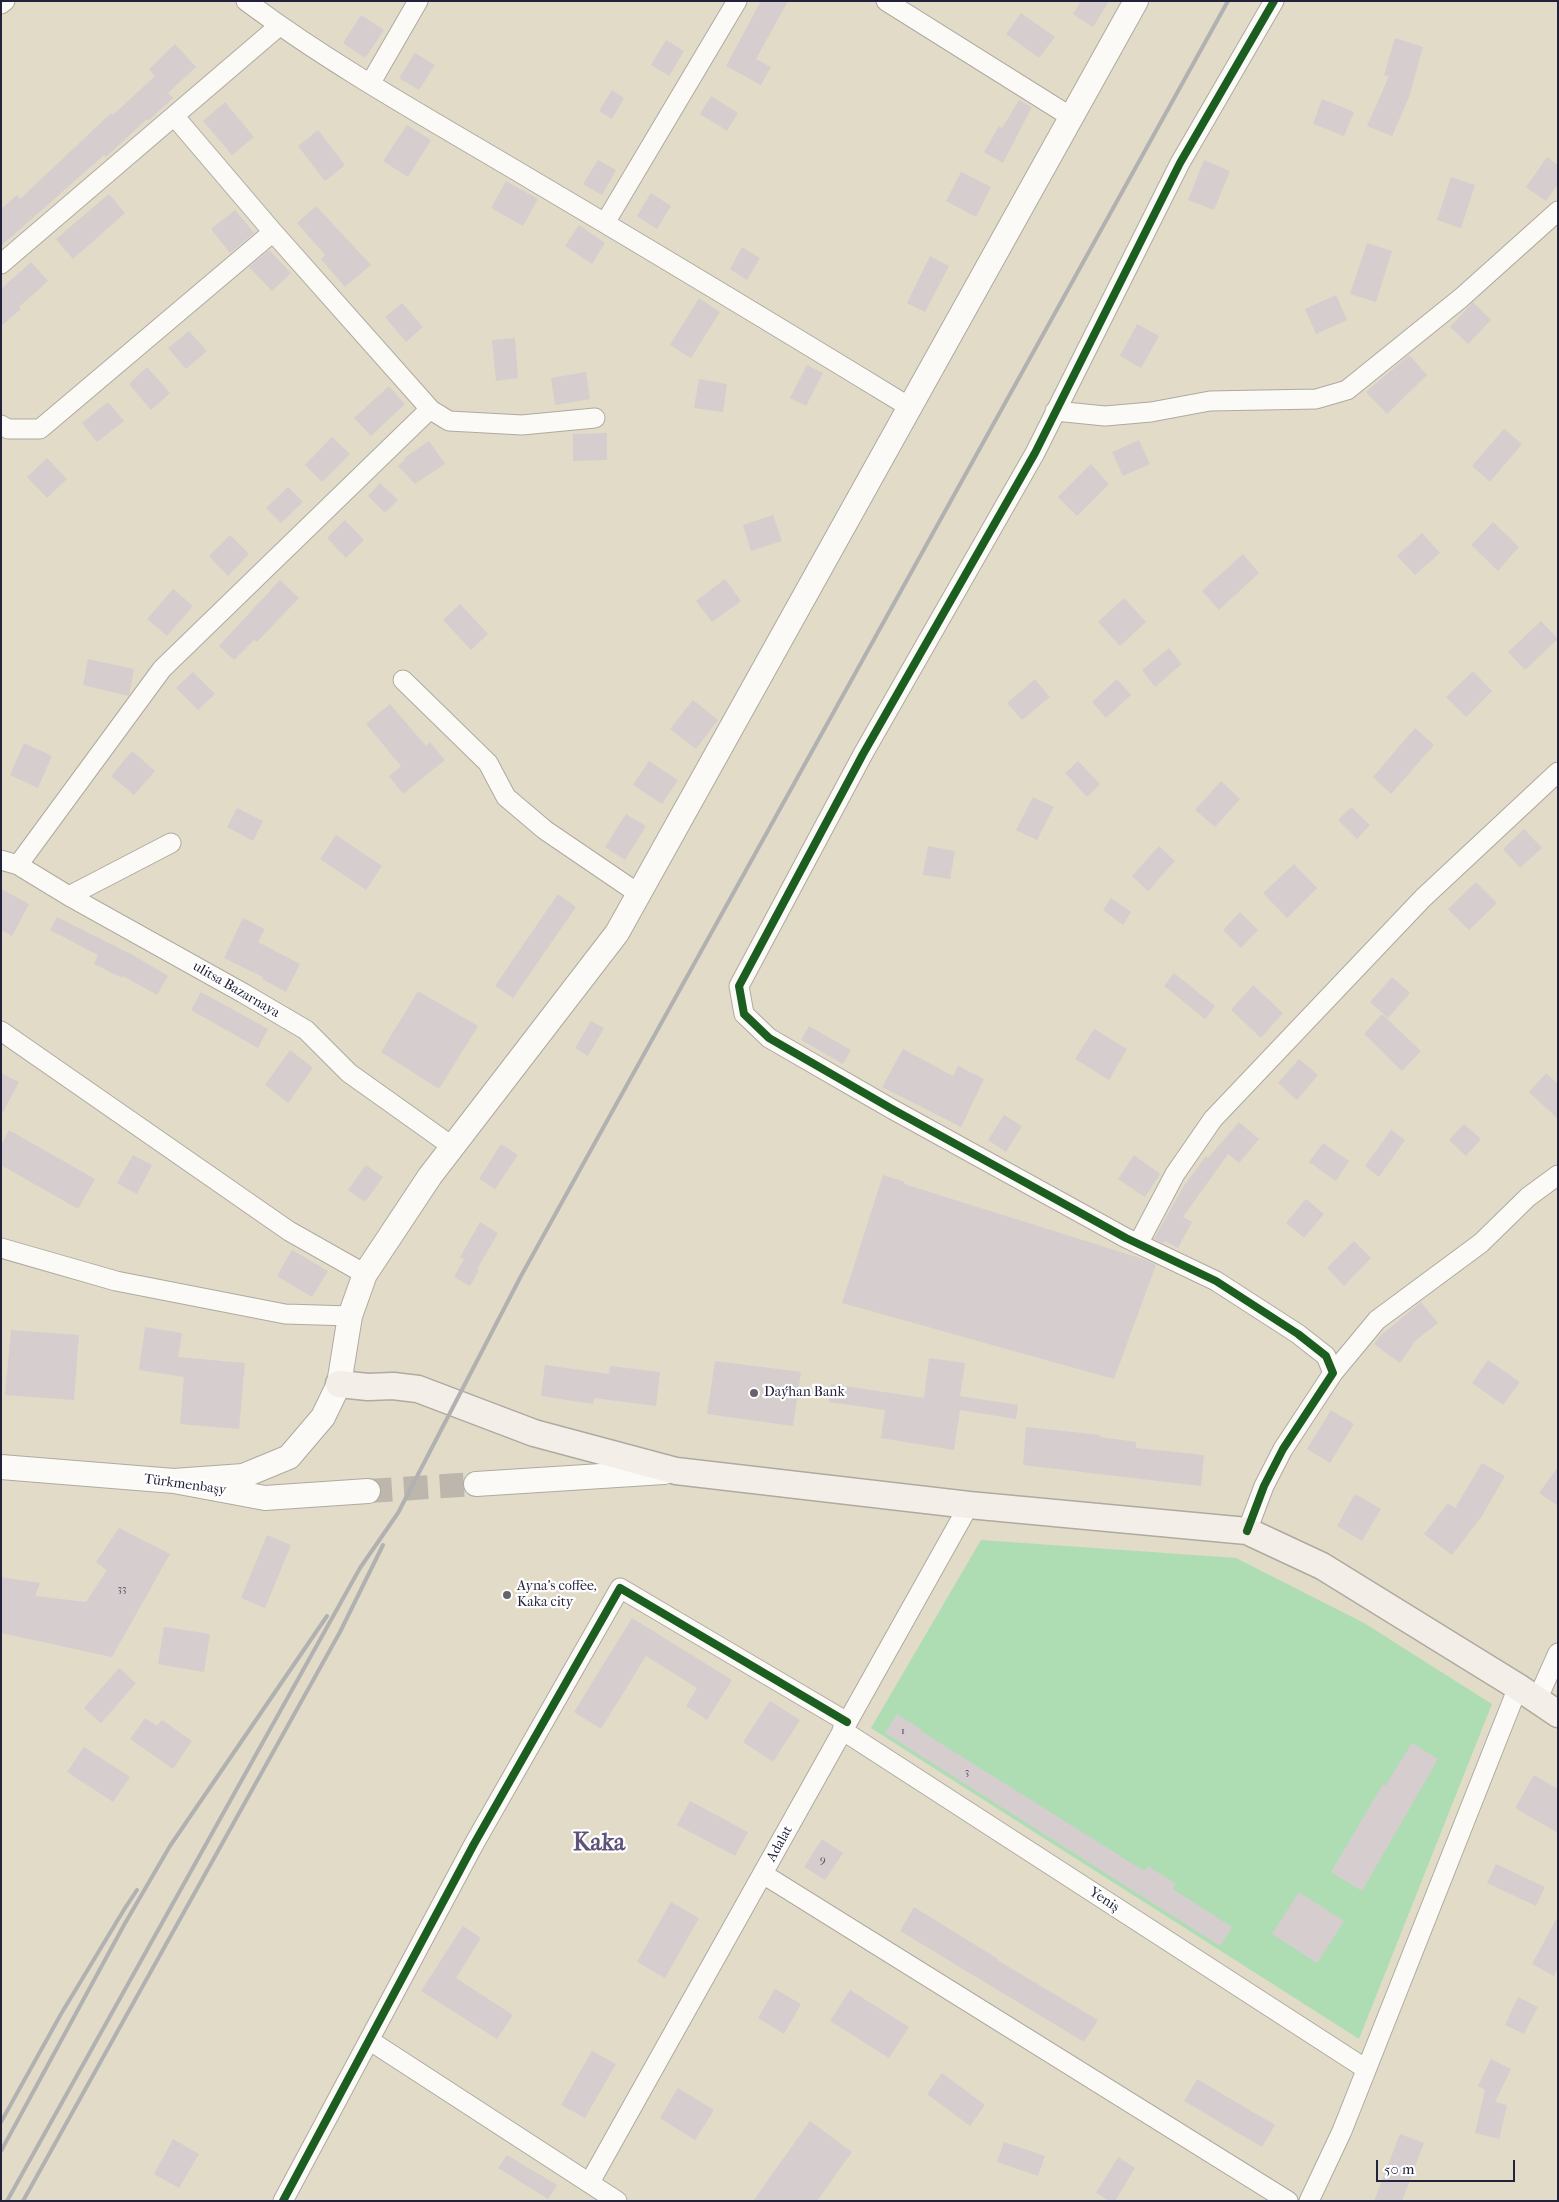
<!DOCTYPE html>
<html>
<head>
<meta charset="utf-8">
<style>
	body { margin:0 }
	#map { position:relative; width:1559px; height:2202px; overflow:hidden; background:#e2dbc8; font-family:"IM FELL French Canon",serif }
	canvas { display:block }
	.frame { position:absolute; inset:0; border:2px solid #22223b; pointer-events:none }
	.scale { position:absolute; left:1376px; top:2160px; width:139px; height:22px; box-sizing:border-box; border:2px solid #22223b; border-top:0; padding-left:6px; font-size:15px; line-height:18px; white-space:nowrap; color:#22223b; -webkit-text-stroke:4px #fff; paint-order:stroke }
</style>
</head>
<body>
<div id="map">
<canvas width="1559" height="2202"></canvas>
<div class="frame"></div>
<div class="scale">50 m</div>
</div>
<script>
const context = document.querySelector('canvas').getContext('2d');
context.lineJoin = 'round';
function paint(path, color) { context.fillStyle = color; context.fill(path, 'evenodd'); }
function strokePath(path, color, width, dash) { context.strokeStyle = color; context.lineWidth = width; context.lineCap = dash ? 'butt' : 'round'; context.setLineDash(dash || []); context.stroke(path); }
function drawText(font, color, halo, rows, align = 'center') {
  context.font = font + ' "IM FELL French Canon",serif'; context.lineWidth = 4.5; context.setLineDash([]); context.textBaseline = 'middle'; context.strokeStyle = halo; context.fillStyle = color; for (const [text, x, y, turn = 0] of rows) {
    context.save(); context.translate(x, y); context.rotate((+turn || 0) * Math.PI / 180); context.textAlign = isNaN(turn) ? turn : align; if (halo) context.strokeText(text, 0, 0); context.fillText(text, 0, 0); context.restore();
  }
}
paint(new Path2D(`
	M 981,1540 L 1236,1558 L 1364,1623 L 1492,1704 L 1359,2039 L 871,1728 Z`), '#aeddb4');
paint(new Path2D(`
	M 761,1 L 788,1 L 756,59 L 771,67 L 761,85 L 726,66 Z
	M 1081,1 L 1109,1 L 1093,27 L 1073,14 Z
	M 1021,13 L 1055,37 L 1039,58 L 1006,34 Z
	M 361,15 L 384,30 L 365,58 L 343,43 Z
	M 1395,38 L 1423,47 L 1409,97 L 1392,136 L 1367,126 L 1389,76 L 1384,75 Z
	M 666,40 L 684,51 L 669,76 L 651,65 Z
	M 175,44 L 196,67 L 168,93 L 173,98 L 148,121 L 147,119 L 106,157 L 104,155 L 1,246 L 1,209 L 17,195 L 20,199 L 111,113 L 113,115 L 155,76 L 149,69 Z
	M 415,53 L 435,65 L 419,90 L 399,78 Z
	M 612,90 L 624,98 L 612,119 L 599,111 Z
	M 711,96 L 738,113 L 727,131 L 700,114 Z
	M 1322,99 L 1354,112 L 1344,136 L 1313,124 Z
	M 1019,100 L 1032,107 L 1003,163 L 984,152 L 999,126 L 1002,128 Z
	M 225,102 L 254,137 L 232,155 L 203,121 Z
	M 407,125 L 431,140 L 408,177 L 383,161 Z
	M 318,130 L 345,165 L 325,181 L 298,146 Z
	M 1547,157 L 1558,165 L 1558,184 L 1546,201 L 1526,187 Z
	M 598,160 L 616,170 L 602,195 L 583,184 Z
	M 1204,160 L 1230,171 L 1214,210 L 1188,200 Z
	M 961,172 L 991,187 L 976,217 L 946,201 Z
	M 1451,177 L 1475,185 L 1461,228 L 1437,220 Z
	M 506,181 L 538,199 L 523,226 L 491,208 Z
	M 651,193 L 671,206 L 657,229 L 637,216 Z
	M 109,194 L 125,213 L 73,259 L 56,239 Z
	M 316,206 L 371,265 L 345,287 L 321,259 L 325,255 L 297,223 Z
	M 235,210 L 254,233 L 230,253 L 211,229 Z
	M 579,225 L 605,243 L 592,264 L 565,246 Z
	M 1367,243 L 1392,251 L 1376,302 L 1350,294 Z
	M 742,247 L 760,258 L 747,280 L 730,269 Z
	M 268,251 L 270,251 L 291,273 L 272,291 L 249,267 Z
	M 930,256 L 949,266 L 925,312 L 907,303 Z
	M 31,262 L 48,281 L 19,307 L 21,309 L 1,326 L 1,289 Z
	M 1336,295 L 1347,320 L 1316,334 L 1305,309 Z
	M 699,298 L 720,312 L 691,358 L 670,345 Z
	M 1473,302 L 1491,320 L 1468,344 L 1450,327 Z
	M 402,303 L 423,327 L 406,342 L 385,317 Z
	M 1137,324 L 1159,336 L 1141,368 L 1120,356 Z
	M 189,331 L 207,351 L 186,369 L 168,348 Z
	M 515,338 L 518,378 L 496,381 L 492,340 Z
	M 1409,355 L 1427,375 L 1387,414 L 1366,392 Z
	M 807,365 L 823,373 L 806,406 L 790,398 Z
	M 147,367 L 170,393 L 151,410 L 129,384 Z
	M 586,372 L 590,399 L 555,405 L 551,378 Z
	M 699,379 L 727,384 L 723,412 L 694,408 Z
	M 389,386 L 405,404 L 371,436 L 354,418 Z
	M 108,402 L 124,421 L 97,442 L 82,423 Z
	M 1504,429 L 1522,444 L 1490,482 L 1472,466 Z
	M 607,433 L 607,460 L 573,461 L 573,434 Z
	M 332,437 L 350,454 L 322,482 L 305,465 Z
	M 1139,440 L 1150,464 L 1123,476 L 1112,452 Z
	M 429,441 L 445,464 L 415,484 L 398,466 L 405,459 L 404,458 Z
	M 47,458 L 67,479 L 47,498 L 27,477 Z
	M 1091,464 L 1109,484 L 1077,516 L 1058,497 Z
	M 380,483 L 398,500 L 385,513 L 368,496 Z
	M 288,487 L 303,502 L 281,523 L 266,508 Z
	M 773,515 L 782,541 L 751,551 L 743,525 Z
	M 345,520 L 364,540 L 346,558 L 327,538 Z
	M 1493,522 L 1519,547 L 1498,571 L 1471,545 Z
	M 1422,533 L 1440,553 L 1415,575 L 1397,556 Z
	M 230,535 L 249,554 L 228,576 L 209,556 Z
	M 1243,554 L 1259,573 L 1219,610 L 1202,591 Z
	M 725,579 L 741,601 L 712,622 L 696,601 Z
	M 280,580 L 299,598 L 257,642 L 254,640 L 234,660 L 219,646 Z
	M 173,589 L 193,606 L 167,636 L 147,619 Z
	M 1124,598 L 1146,622 L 1120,646 L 1098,622 Z
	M 460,604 L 488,634 L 471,650 L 443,620 Z
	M 1541,621 L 1558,639 L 1525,670 L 1508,652 Z
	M 1169,648 L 1182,664 L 1155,687 L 1142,670 Z
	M 88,659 L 134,669 L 129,696 L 83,685 Z
	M 1473,671 L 1492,691 L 1466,717 L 1446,697 Z
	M 193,672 L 215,694 L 198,710 L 176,688 Z
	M 1035,679 L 1050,697 L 1022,720 L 1007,703 Z
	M 1117,679 L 1131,695 L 1106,718 L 1092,702 Z
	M 693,700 L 718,720 L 696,749 L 670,729 Z
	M 390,704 L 426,746 L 430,742 L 445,760 L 403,794 L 389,776 L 401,766 L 366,724 Z
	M 1415,728 L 1434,745 L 1391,794 L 1373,777 Z
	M 24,743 L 52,756 L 38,788 L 10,775 Z
	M 132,751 L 155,771 L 134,795 L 111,776 Z
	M 649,761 L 678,780 L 662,804 L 633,785 Z
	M 1078,761 L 1100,784 L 1087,797 L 1065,773 Z
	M 1221,781 L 1240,799 L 1215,827 L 1195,810 Z
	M 1033,797 L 1054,807 L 1037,840 L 1016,830 Z
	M 1351,807 L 1370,825 L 1357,839 L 1338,820 Z
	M 237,808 L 263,821 L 253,841 L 227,827 Z
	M 626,814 L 646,826 L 625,860 L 605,847 Z
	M 1524,829 L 1542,848 L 1520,868 L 1503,849 Z
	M 336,835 L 382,866 L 366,890 L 320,859 Z
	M 928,846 L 955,851 L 950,879 L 923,875 Z
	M 1159,846 L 1175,861 L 1148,891 L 1132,876 Z
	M 1294,864 L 1317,888 L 1287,918 L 1263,893 Z
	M 1476,882 L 1497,903 L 1469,930 L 1448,909 Z
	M 1,889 L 29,904 L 12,936 L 1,930 Z
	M 558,894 L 576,907 L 513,998 L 495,986 Z
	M 1111,898 L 1131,912 L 1123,925 L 1103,910 Z
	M 1240,912 L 1258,930 L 1241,948 L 1223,930 Z
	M 57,917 L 133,955 L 168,976 L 157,995 L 123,976 L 122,978 L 94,964 L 98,955 L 50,930 Z
	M 243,918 L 265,929 L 258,942 L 300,964 L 286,992 L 262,979 L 263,977 L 224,958 Z
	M 1174,973 L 1215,1006 L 1205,1019 L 1164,986 Z
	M 1392,977 L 1410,993 L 1388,1018 L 1370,1002 Z
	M 1253,985 L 1283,1013 L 1261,1038 L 1231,1010 Z
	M 418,991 L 478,1026 L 439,1089 L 381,1052 Z
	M 201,992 L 268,1029 L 258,1048 L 191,1010 Z
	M 1382,1014 L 1421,1051 L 1402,1071 L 1364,1034 Z
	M 591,1021 L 604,1028 L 588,1056 L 575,1048 Z
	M 809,1026 L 851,1050 L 843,1064 L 801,1040 Z
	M 1094,1029 L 1127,1049 L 1109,1080 L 1075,1059 Z
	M 903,1049 L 953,1076 L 958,1066 L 984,1079 L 961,1127 L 882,1087 Z
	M 290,1050 L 313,1068 L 288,1103 L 265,1085 Z
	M 1299,1059 L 1318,1075 L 1297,1100 L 1278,1083 Z
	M 1,1073 L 19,1082 L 1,1116 Z
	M 1546,1073 L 1558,1084 L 1558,1119 L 1529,1092 Z
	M 1004,1115 L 1022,1126 L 1006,1152 L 988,1140 Z
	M 1239,1122 L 1259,1139 L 1239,1163 L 1228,1154 L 1183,1217 L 1192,1222 L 1178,1248 L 1165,1241 L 1163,1243 L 1154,1239 L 1183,1187 L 1206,1156 L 1208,1158 Z
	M 1464,1124 L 1481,1139 L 1466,1156 L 1449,1140 Z
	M 9,1130 L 95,1179 L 78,1209 L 1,1165 L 1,1145 Z
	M 1391,1130 L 1405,1140 L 1379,1177 L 1365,1166 Z
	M 1323,1143 L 1349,1161 L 1336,1181 L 1309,1162 Z
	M 501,1144 L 518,1155 L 495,1189 L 479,1179 Z
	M 133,1155 L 152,1165 L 137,1194 L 117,1183 Z
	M 1134,1155 L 1160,1174 L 1145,1197 L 1118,1179 Z
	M 366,1165 L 383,1177 L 365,1202 L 348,1190 Z
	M 883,1175 L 905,1182 L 904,1184 L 1143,1259 L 1156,1265 L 1114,1379 L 842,1303 Z
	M 1306,1199 L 1324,1214 L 1304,1238 L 1286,1223 Z
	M 480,1222 L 498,1233 L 477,1269 L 479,1270 L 470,1286 L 454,1277 L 464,1259 L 460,1257 Z
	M 1354,1241 L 1371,1258 L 1344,1286 L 1327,1268 Z
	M 292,1250 L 328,1271 L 312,1297 L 277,1276 Z
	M 1421,1302 L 1438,1323 L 1415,1341 L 1400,1363 L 1374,1344 L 1380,1336 Z
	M 145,1327 L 182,1333 L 178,1357 L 245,1363 L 239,1429 L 180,1424 L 184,1377 L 139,1370 Z
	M 11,1330 L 79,1335 L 74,1400 L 5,1395 Z
	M 929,1358 L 965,1363 L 960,1396 L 1018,1405 L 1016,1419 L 960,1410 L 954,1450 L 881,1438 L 885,1410 L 829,1402 L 831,1384 L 924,1398 Z
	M 1488,1360 L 1520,1382 L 1503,1405 L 1472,1383 Z
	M 715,1361 L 801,1372 L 793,1426 L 707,1414 Z
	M 545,1365 L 609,1374 L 610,1366 L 660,1372 L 656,1406 L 594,1398 L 593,1404 L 541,1396 Z
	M 1331,1410 L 1354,1424 L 1330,1463 L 1307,1449 Z
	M 1026,1427 L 1100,1435 L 1100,1437 L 1136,1442 L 1136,1448 L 1204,1455 L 1201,1486 L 1023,1465 Z
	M 1482,1463 L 1505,1476 L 1482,1516 L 1452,1555 L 1424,1534 L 1448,1503 L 1455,1508 Z
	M 1558,1467 L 1558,1506 L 1539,1493 Z
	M 1355,1494 L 1381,1509 L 1362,1541 L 1337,1526 Z
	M 119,1528 L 170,1554 L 112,1657 L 1,1633 L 1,1577 L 40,1583 L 35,1596 L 86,1602 L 107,1570 L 96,1562 Z
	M 267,1535 L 291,1545 L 265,1608 L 241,1598 Z
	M 632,1618 L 732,1680 L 707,1720 L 686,1706 L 697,1688 L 646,1656 L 601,1729 L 574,1712 Z
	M 164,1627 L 210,1634 L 204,1672 L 158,1664 Z
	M 119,1668 L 136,1683 L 101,1723 L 84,1708 Z
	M 770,1701 L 800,1720 L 773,1762 L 743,1742 Z
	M 897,1714 L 922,1730 L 921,1731 L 1144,1871 L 1148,1866 L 1176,1884 L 1173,1889 L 1232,1927 L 1220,1946 L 885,1733 Z
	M 145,1718 L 157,1726 L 162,1720 L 192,1741 L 173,1769 L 130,1739 Z
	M 1412,1743 L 1438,1759 L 1362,1891 L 1331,1872 L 1383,1784 L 1385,1786 Z
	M 84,1747 L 130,1777 L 113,1802 L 67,1772 Z
	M 1534,1775 L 1558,1789 L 1558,1833 L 1515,1808 Z
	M 690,1801 L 748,1832 L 735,1856 L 677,1825 Z
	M 822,1839 L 843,1853 L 825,1880 L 804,1867 Z
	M 1496,1864 L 1545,1887 L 1536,1906 L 1487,1883 Z
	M 1299,1892 L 1344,1921 L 1317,1963 L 1272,1934 Z
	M 671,1902 L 699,1918 L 665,1978 L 637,1962 Z
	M 914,1907 L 998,1959 L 997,1960 L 1098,2020 L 1084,2042 L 900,1931 Z
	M 1558,1916 L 1558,1967 L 1554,1976 L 1532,1964 Z
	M 463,1926 L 481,1938 L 456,1978 L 513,2015 L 497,2039 L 421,1991 Z
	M 775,1989 L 801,2004 L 784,2034 L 758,2018 Z
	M 850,1990 L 909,2027 L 889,2058 L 830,2021 Z
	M 1518,1997 L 1538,2007 L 1524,2034 L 1505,2025 Z
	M 592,2051 L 616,2064 L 585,2118 L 561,2105 Z
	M 1491,2059 L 1511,2069 L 1495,2102 L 1507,2105 L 1499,2139 L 1475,2133 L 1485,2090 L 1478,2086 Z
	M 942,2073 L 985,2105 L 970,2126 L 927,2094 Z
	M 1197,2079 L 1275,2125 L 1262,2147 L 1184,2101 Z
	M 678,2088 L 714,2110 L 695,2140 L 660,2118 Z
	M 810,2121 L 852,2152 L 817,2201 L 753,2201 Z
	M 1400,2134 L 1424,2143 L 1402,2201 L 1374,2201 Z
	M 173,2139 L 199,2154 L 179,2188 L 154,2174 Z
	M 1004,2142 L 1045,2156 L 1038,2176 L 997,2162 Z
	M 507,2155 L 557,2185 L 548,2199 L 498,2168 Z
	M 1118,2157 L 1135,2168 L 1115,2201 L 1109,2201 L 1096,2193 Z`), '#d6cdcf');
strokePath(new Path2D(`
	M 368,1491 L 476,1484`), '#bcb6ac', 24, [24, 12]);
const minor = new Path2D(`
	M 246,1 C 336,68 435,122 532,180 C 659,255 785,331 911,408
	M 886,1 L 1071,117
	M 1,4 L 5,1
	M 370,84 L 418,1
	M 175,117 L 273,232 L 431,410 L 449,421 L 522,425 L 595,418
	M 605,223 L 737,1
	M 1,264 L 279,26
	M 1055,411 L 1105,416 L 1151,412 L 1210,401 L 1316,399 L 1347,390 L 1461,298 L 1558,211
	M 1,425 L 8,429 L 40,429 L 273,232
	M 403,680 L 488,763 L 506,797 L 545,830 L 639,894
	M 1,860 L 18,865 L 69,896 L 243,993 L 306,1030 L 349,1073 L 453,1147
	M 18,865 L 162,669 L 430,409
	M 69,896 L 171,843
	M 1,1031 L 289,1231 L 365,1274
	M 1138,1244 L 1175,1174 L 1213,1119 L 1423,898 L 1558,772
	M 1,1248 L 116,1281 L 285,1314 L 350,1316
	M 1333,1373 L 1377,1320 L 1481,1243 L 1528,1197 L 1558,1175
	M 1247,1531 L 1264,1486 L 1283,1449 L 1333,1373 L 1326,1356 L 1298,1334 L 1216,1281 L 1126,1238 L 892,1109 L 769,1038 L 744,1014 L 739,986 L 863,754 L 1035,453 L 1180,163 L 1274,1
	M 1537,1700 L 1558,1653
	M 842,1730 L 1366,2069
	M 763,1874 L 1288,2201
	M 369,2040 L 617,2201
	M 590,2182 L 969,1505
	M 283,2201 L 474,1844 L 620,1588 L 847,1722
	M 1309,2201 L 1342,2131 L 1518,1687`);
const tertiary = new Path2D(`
	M 1,1467 L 174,1481 L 265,1498 L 368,1491
	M 174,1481 L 243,1476 L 289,1457 L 323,1417 L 339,1384 L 350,1316 L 365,1274 L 430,1176 L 617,933 L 1136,1
	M 476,1484 L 664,1472`);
const secondary = new Path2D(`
	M 339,1384 L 368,1387 L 393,1386 L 418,1389 L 534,1433 L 676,1471 L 969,1505 L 1247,1531 L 1322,1566 L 1518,1687 L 1558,1714`);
strokePath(minor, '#aeaaa0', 21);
strokePath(tertiary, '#aeaaa0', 26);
strokePath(secondary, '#aeaaa0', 29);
strokePath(minor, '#fbfaf7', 19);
strokePath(tertiary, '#fbfaf7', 24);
strokePath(secondary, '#f3efe8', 26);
strokePath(new Path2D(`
	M 1,2122 L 61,2014 L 125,1908 L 137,1890
	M 1,2151 L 124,1925 L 170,1846 L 327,1616
	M 7,2201 L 360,1568 L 398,1513 L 521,1276 L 1228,1
	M 23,2201 L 340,1632 L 383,1545`), '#b2b1b2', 4);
strokePath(new Path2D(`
	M 1247,1531 L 1264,1486 L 1283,1449 L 1333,1373 L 1326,1356 L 1298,1334 L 1216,1281 L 1126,1238 L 892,1109 L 769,1038 L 744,1014 L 739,986 L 863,754 L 1035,453 L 1180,163 L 1274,1
	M 283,2201 L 474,1844 L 620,1588 L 847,1722`), '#1b5e20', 8);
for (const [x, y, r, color] of [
	[754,1393,5,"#65636c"],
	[507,1595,5,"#65636c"]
]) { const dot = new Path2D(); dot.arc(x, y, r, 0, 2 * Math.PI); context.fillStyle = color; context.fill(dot); strokePath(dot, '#fff', 2); }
drawText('11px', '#4f4d60', null, [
	["33",122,1589],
	["1",903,1731],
	["3",967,1772],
	["9",823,1860]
]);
drawText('14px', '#22223b', '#fff', [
	["ulitsa Bazarnaya",236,990,30],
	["Türkmenbaşy",185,1485,8],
	["Adalat",780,1844,-61],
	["Yeniş",1104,1900,33]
]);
drawText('14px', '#22223b', '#fff', [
	["Daýhan Bank",764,1393],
	["Ayna's coffee,",517,1587],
	["Kaka city",517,1603]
], 'left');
drawText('bold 24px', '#5e5378', '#fff', [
	["Kaka",599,1844]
]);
</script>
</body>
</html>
